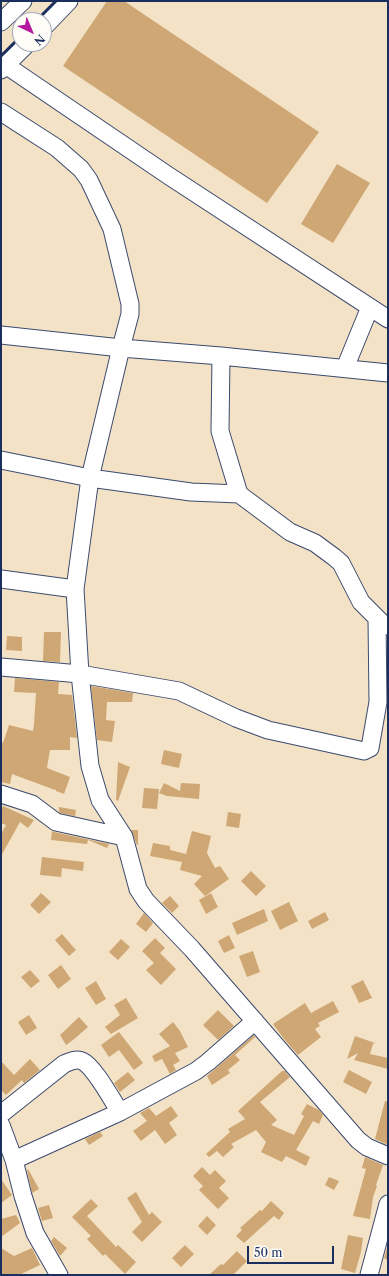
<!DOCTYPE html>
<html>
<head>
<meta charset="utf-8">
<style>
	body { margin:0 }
	#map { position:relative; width:389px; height:1276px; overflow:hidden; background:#f3e2c6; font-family:"Libre Caslon Text",serif }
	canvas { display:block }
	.frame { position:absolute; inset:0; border:2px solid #1b2f5e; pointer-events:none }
	.north { position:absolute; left:12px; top:12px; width:40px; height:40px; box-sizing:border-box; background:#fdfcf7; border:1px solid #a3aaba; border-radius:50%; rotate:136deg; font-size:11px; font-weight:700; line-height:16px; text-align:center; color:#1b2f5e }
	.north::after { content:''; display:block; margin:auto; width:14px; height:18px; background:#b5179e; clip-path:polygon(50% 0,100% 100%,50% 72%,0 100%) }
	.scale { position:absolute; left:247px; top:1246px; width:87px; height:18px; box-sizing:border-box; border:2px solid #1b2f5e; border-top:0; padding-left:5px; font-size:12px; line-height:14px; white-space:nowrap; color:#1b2f5e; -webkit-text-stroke:3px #fdfcf7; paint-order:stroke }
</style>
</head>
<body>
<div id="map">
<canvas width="389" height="1276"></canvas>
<div class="frame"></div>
<div class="north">N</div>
<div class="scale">50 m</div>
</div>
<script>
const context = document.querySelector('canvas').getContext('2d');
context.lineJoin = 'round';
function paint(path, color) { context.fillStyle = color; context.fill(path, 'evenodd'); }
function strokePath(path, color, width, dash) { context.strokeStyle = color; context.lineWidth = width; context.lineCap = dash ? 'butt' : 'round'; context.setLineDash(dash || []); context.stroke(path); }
paint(new Path2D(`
	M 107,1 L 124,1 L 319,132 L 267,203 L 63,66 Z
	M 337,164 L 370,183 L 333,243 L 301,224 Z
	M 44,632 L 61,632 L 60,662 L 43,661 Z
	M 7,636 L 22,637 L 22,651 L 6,650 Z
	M 15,678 L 59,682 L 58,694 L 72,695 L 77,738 L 70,737 L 70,750 L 50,750 L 47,768 L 70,777 L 64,794 L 56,791 L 56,789 L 55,790 L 12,774 L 10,784 L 1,782 L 1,742 L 3,743 L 9,725 L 33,731 L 34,724 L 36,693 L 14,692 Z
	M 91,686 L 133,693 L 132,702 L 107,702 L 106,720 L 115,721 L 112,742 L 97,740 Z
	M 164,750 L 182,754 L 179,768 L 161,764 Z
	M 118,762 L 130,767 L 118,801 L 116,800 Z
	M 164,783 L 180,791 L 181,783 L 200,784 L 199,799 L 167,796 L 159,793 Z
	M 144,788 L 159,789 L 157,809 L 142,808 Z
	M 3,806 L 34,820 L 28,828 L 20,822 L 1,856 L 1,834 L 6,825 L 1,823 L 1,811 Z
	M 59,807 L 76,810 L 75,816 L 60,813 L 59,812 Z
	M 228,812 L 241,814 L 239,828 L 226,826 Z
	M 131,830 L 138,830 L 138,845 L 137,845 Z
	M 52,831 L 54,832 L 109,844 L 107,848 L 88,840 L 87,844 L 51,840 Z
	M 192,831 L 211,836 L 207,853 L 215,868 L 220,866 L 229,879 L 205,896 L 194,884 L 202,876 L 180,870 L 182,862 L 150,856 L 153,843 L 170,846 L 170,850 L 186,854 Z
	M 42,857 L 84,862 L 83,871 L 62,868 L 61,877 L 40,875 Z
	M 251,871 L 266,886 L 256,896 L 241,881 Z
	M 41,893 L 51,902 L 39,914 L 30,905 Z
	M 211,893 L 218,907 L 206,914 L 199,900 Z
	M 170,896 L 179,906 L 172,913 L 162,903 Z
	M 289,902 L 298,921 L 280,930 L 271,911 Z
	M 264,909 L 268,921 L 237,935 L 232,923 Z
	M 325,912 L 329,920 L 312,929 L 308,921 Z
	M 144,913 L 153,923 L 146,932 L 136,924 Z
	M 62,934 L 76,950 L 69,956 L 55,940 Z
	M 229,935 L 235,948 L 224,953 L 218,941 Z
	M 155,938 L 165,948 L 160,953 L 176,969 L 161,985 L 146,970 L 154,963 L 142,951 Z
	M 121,939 L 130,947 L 118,960 L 109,952 Z
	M 253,951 L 260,972 L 247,977 L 239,956 Z
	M 61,965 L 71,979 L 58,989 L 48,975 Z
	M 30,970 L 40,981 L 31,988 L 21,977 Z
	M 363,980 L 372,998 L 359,1003 L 351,986 Z
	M 96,981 L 106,999 L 96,1005 L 85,988 Z
	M 126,998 L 138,1018 L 111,1034 L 105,1027 L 120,1015 L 114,1005 Z
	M 333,1001 L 339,1012 L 318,1023 L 320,1026 L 315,1029 L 321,1037 L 298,1055 L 284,1039 L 273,1024 L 305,1003 L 311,1013 Z
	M 218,1010 L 234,1026 L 218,1040 L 203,1025 Z
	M 29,1015 L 37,1028 L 26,1035 L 18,1022 Z
	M 79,1017 L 88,1027 L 73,1040 L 66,1045 L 60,1035 Z
	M 173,1022 L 180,1031 L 188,1047 L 175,1053 L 180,1061 L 173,1065 L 176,1070 L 170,1074 L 162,1059 L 155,1062 L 152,1056 L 170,1046 L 159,1034 Z
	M 119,1032 L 143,1063 L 134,1070 L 119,1050 L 109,1057 L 101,1045 Z
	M 254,1035 L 255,1037 L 235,1055 L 240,1060 L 228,1070 L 230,1073 L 212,1085 L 207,1076 Z
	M 355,1036 L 375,1043 L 373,1044 L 370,1054 L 388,1058 L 388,1069 L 354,1060 L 358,1053 L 347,1059 Z
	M 30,1059 L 40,1070 L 24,1083 L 22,1080 L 6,1095 L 1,1090 L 1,1061 L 14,1075 Z
	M 349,1070 L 372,1082 L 366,1094 L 343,1082 Z
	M 282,1071 L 285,1071 L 290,1077 L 260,1102 L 277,1120 L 271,1125 L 294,1135 L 304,1116 L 301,1114 L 307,1104 L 319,1110 L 323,1115 L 319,1124 L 313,1121 L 296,1150 L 310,1157 L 306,1166 L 286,1156 L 282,1162 L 261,1152 L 266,1142 L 256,1130 L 231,1144 L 234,1147 L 223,1157 L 217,1151 L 209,1157 L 206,1154 L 230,1132 L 228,1129 L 245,1119 L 238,1111 Z
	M 128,1072 L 135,1080 L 120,1092 L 114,1083 Z
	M 385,1101 L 388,1102 L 388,1145 L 375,1139 Z
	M 171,1106 L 178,1116 L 169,1123 L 177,1135 L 165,1144 L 155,1130 L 141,1141 L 133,1131 L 147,1121 L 140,1113 L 149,1108 L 156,1116 Z
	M 100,1132 L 103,1136 L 89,1145 L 85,1139 Z
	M 365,1157 L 383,1165 L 376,1185 L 377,1186 L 373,1197 L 370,1219 L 353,1216 L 366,1169 L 362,1168 Z
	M 202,1167 L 210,1175 L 215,1170 L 226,1181 L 219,1188 L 229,1198 L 218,1209 L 199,1190 L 203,1186 L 193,1176 Z
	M 28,1169 L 39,1189 L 32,1193 L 27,1170 Z
	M 329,1177 L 339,1181 L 334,1190 L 325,1185 Z
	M 1,1179 L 12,1195 L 1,1203 Z
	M 136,1192 L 149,1215 L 152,1212 L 162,1222 L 142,1242 L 132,1232 L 142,1222 L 127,1198 Z
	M 91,1199 L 98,1206 L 87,1216 L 116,1247 L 118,1245 L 136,1262 L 125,1274 L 105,1254 L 103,1256 L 87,1239 L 91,1236 L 72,1217 Z
	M 271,1201 L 284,1213 L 279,1220 L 274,1216 L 244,1243 L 236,1236 L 242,1230 L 240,1228 L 260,1210 L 262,1211 Z
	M 49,1205 L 53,1218 L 42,1221 L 38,1208 Z
	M 16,1215 L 20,1223 L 1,1237 L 1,1219 Z
	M 207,1216 L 216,1225 L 207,1235 L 198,1226 Z
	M 348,1235 L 363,1238 L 361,1252 L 355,1273 L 341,1269 Z
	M 54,1237 L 67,1248 L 60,1256 L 51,1241 Z
	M 185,1245 L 194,1254 L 181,1267 L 172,1258 Z
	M 1,1248 L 14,1256 L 32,1248 L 40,1265 L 19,1275 L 1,1275 Z
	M 387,1248 L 388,1249 L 388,1260 L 384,1258 Z
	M 237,1251 L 247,1261 L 233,1275 L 209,1275 L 221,1264 L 223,1265 Z`), '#cea774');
const minor = new Path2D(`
	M 1,22 L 23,1
	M 44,27 L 69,1
	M 1,62 L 169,176 L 388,319
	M 1,70 L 27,44
	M 1,112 L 57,148 L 81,169 L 89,180 L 112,229 L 130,304 L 130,314 L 121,348 L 90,478 L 75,589 L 80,674 L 90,766 L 100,800 L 124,837 L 138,889 L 146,901 L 192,949 L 358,1140 L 367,1147 L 388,1156
	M 1,335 L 121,348 L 221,356 L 388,373
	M 221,356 L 220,431 L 239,494 L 290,532 L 315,543 L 334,557 L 341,563 L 361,602 L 385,626
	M 345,368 L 370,307
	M 1,460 L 90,478 L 191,492 L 239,494
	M 1,579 L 75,589
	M 1,667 L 80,674 L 179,691 L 236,718 L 268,730 L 364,751 L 370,748 L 378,702 L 377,619
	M 1,794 L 32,804 L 56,822 L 124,837
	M 1,1114 L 64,1064 C 69,1062 76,1058 82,1061 C 94,1066 112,1100 120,1112
	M 1,1125 L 14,1160 L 23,1196 L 35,1233 L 59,1275
	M 14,1160 L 120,1112 L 196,1071 L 208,1062 L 255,1021
	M 369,1275 L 388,1204`);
strokePath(minor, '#3b4a6e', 19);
strokePath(minor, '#fff', 17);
strokePath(new Path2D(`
	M 37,20 L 56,1
	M 1,56 L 20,37`), '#1b2f5e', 3);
</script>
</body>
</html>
